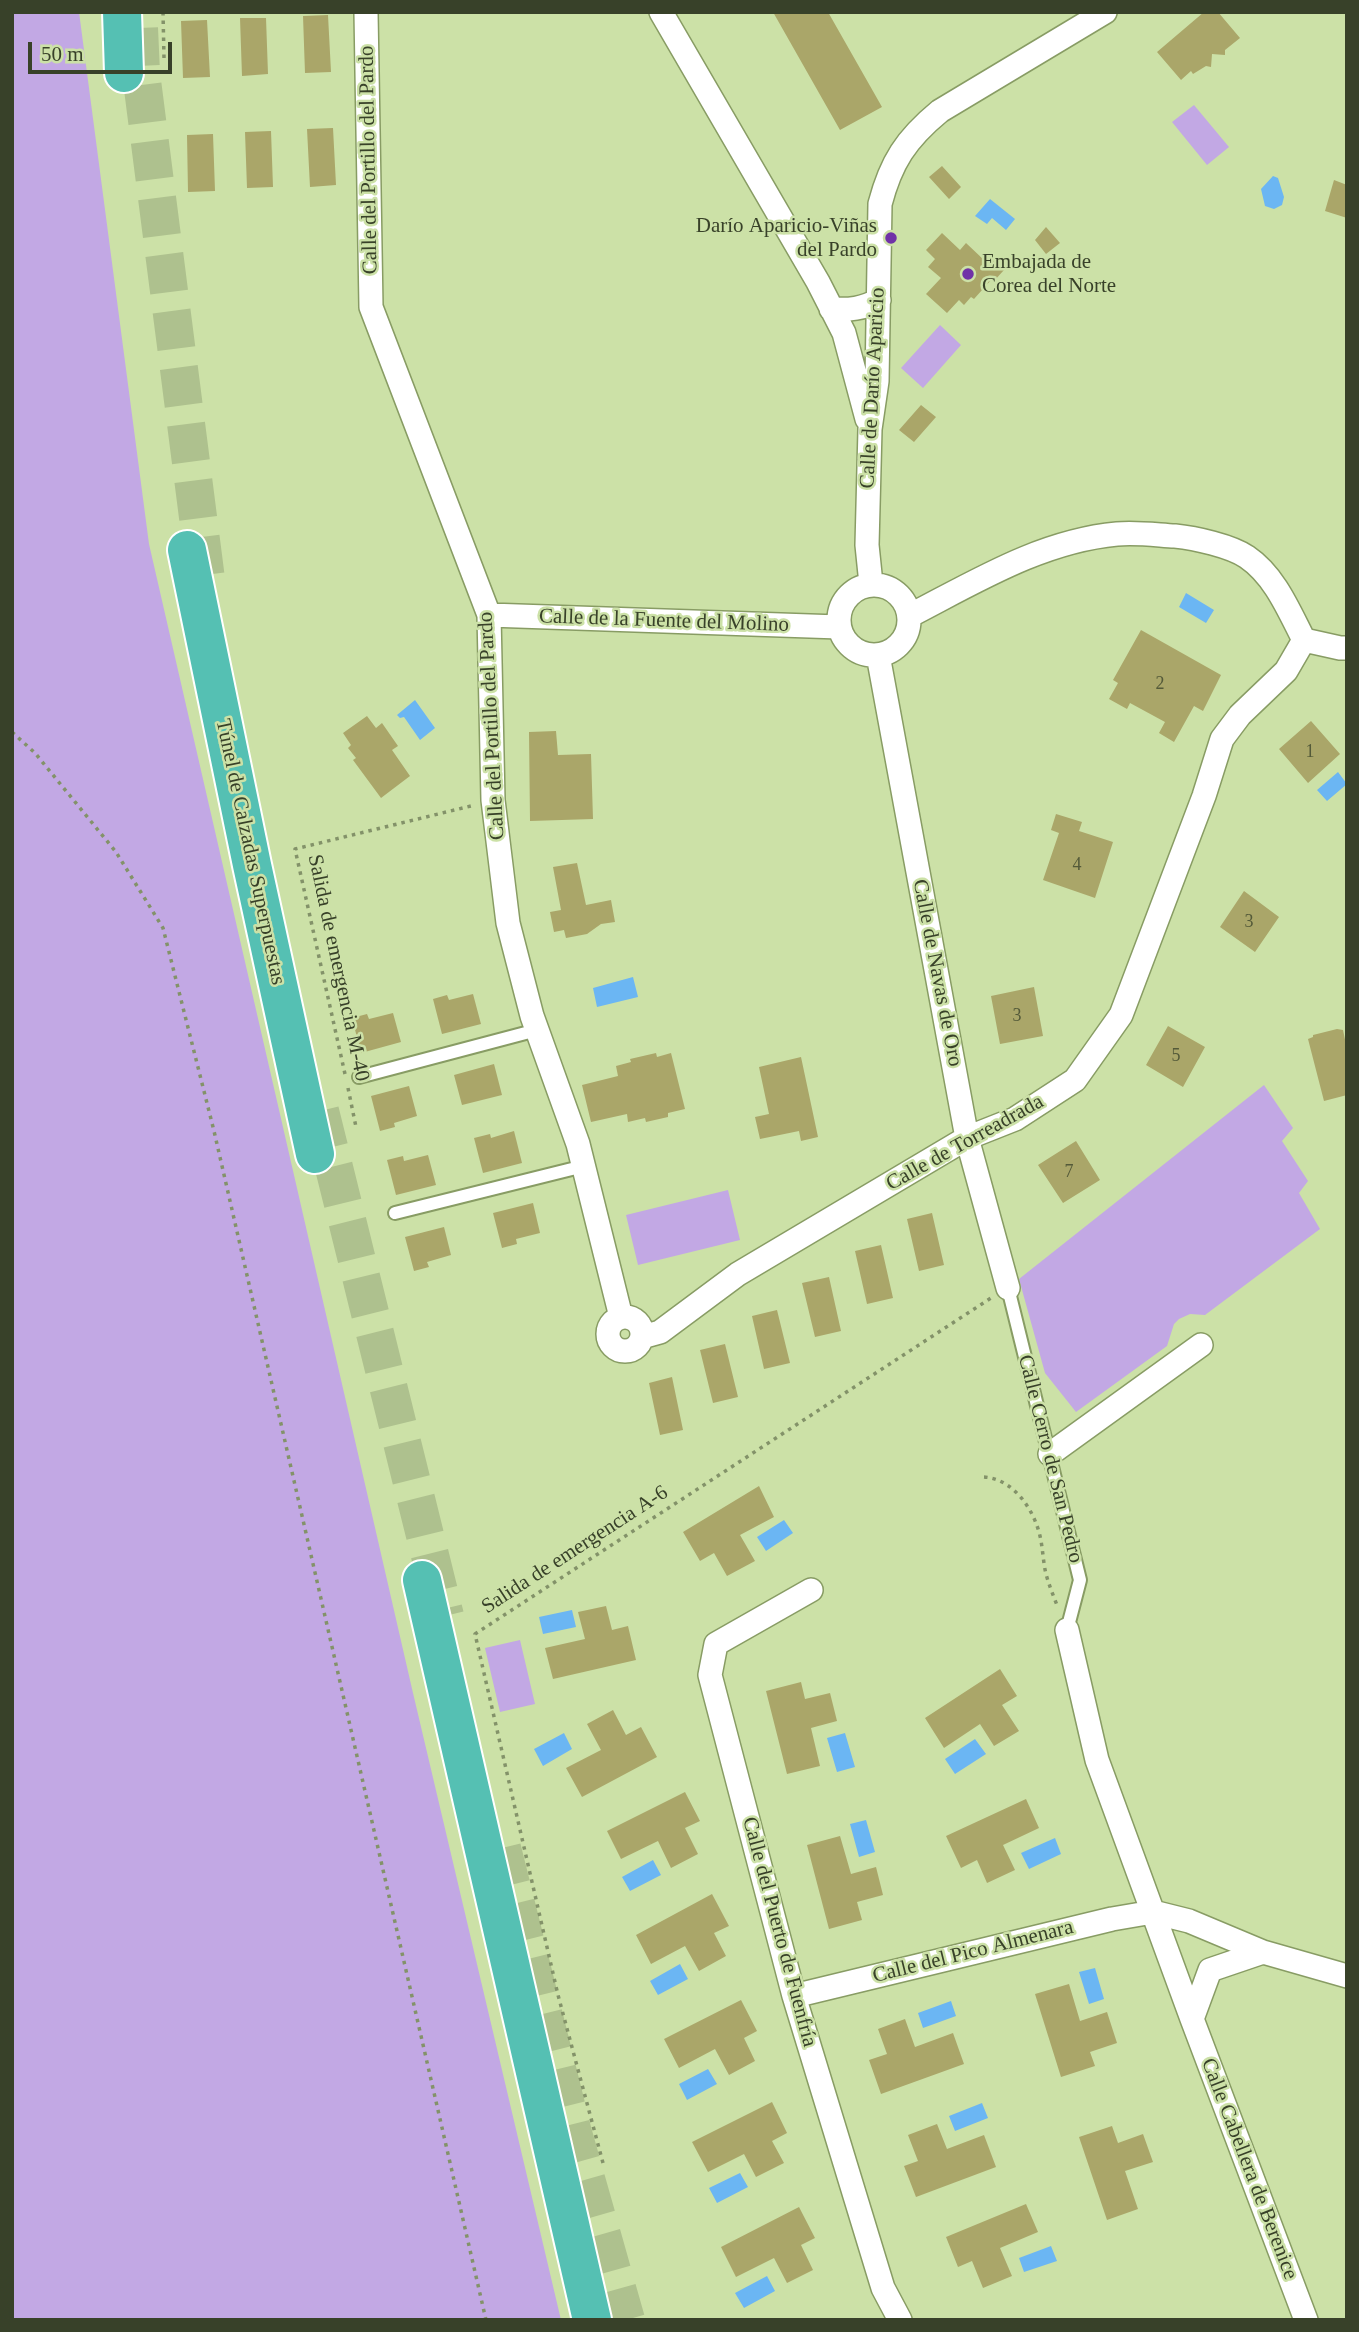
<!DOCTYPE html>
<html>
<head>
<meta charset="utf-8">
<style>
	body { margin:0 }
	#map { position:relative; width:1359px; height:2332px; overflow:hidden; background:#cce1a7; font-family:Georgia,serif }
	canvas { display:block }
	.frame { position:absolute; inset:0; border:14px solid #384129; pointer-events:none }
	.scale { position:absolute; left:28px; top:42px; width:144px; height:32px; box-sizing:border-box; border:4px solid #384129; border-top:0; padding-left:9px; font-size:21px; line-height:24px; white-space:nowrap; color:#384129; -webkit-text-stroke:5px #cce1a7; paint-order:stroke }
</style>
</head>
<body>
<div id="map">
<canvas width="1359" height="2332"></canvas>
<div class="frame"></div>
<div class="scale">50 m</div>
</div>
<script>
const context = document.querySelector('canvas').getContext('2d');
context.lineJoin = 'round';
function paint(path, color) { context.fillStyle = color; context.fill(path, 'evenodd'); }
function strokePath(path, color, width, dash) { context.strokeStyle = color; context.lineWidth = width; context.lineCap = dash ? 'butt' : 'round'; context.setLineDash(dash || []); context.stroke(path); }
function drawText(font, color, halo, rows, align = 'center') {
  context.font = font + ' Georgia,serif'; context.lineWidth = 5; context.setLineDash([]); context.textBaseline = 'middle'; context.strokeStyle = halo; context.fillStyle = color; for (const [text, x, y, turn = 0] of rows) {
    context.save(); context.translate(x, y); context.rotate((+turn || 0) * Math.PI / 180); context.textAlign = isNaN(turn) ? turn : align; if (halo) context.strokeText(text, 0, 0); context.fillText(text, 0, 0); context.restore();
  }
}
paint(new Path2D(`
	M 12,12 L 79,12 L 149,544 L 413,1693 L 561,2320 L 12,2320 Z
	M 1194,105 L 1229,147 L 1207,165 L 1172,122 Z
	M 940,325 L 961,345 L 923,388 L 901,368 Z
	M 1264,1085 L 1293,1128 L 1282,1141 L 1308,1181 L 1299,1193 L 1320,1229 L 1205,1315 L 1190,1314 L 1179,1319 L 1174,1324 L 1167,1346 L 1076,1412 L 1045,1373 L 1019,1279 Z
	M 728,1190 L 740,1240 L 638,1265 L 626,1215 Z
	M 520,1640 L 535,1704 L 500,1712 L 485,1648 Z`), '#c2a8e4');
paint(new Path2D(`
	M 1273,176 L 1278,178 L 1284,197 L 1282,205 L 1274,209 L 1265,206 L 1261,189 Z
	M 990,199 L 1015,219 L 1006,230 L 992,218 L 987,224 L 975,216 Z
	M 1186,593 L 1214,610 L 1206,623 L 1179,607 Z
	M 415,700 L 435,728 L 420,740 L 404,717 L 400,718 L 397,715 Z
	M 1338,772 L 1347,784 L 1327,801 L 1317,790 Z
	M 633,977 L 638,997 L 597,1007 L 593,988 Z
	M 784,1520 L 793,1533 L 766,1551 L 757,1537 Z
	M 572,1610 L 576,1627 L 543,1634 L 539,1617 Z
	M 564,1733 L 572,1749 L 543,1766 L 534,1749 Z
	M 845,1733 L 855,1767 L 837,1772 L 827,1738 Z
	M 975,1739 L 986,1754 L 955,1774 L 945,1759 Z
	M 866,1820 L 875,1852 L 859,1857 L 850,1824 Z
	M 1055,1838 L 1061,1854 L 1029,1869 L 1021,1853 Z
	M 653,1860 L 661,1875 L 630,1891 L 622,1877 Z
	M 680,1964 L 688,1979 L 658,1995 L 650,1981 Z
	M 1095,1968 L 1104,1999 L 1089,2004 L 1079,1972 Z
	M 951,2001 L 956,2016 L 923,2028 L 918,2013 Z
	M 708,2069 L 717,2084 L 687,2100 L 679,2084 Z
	M 982,2103 L 988,2118 L 955,2131 L 949,2116 Z
	M 740,2173 L 748,2187 L 717,2203 L 709,2188 Z
	M 1051,2246 L 1057,2261 L 1024,2272 L 1019,2258 Z
	M 767,2276 L 775,2291 L 744,2308 L 735,2293 Z`), '#6bb6f3');
paint(new Path2D(`
	M 773,12 L 828,12 L 882,107 L 840,130 Z
	M 1204,12 L 1218,12 L 1240,38 L 1225,50 L 1225,55 L 1212,54 L 1211,67 L 1206,66 L 1193,74 L 1191,71 L 1181,80 L 1157,52 Z
	M 328,15 L 331,72 L 305,73 L 303,16 Z
	M 240,18 L 266,18 L 268,74 L 242,76 Z
	M 207,20 L 210,77 L 183,78 L 181,21 Z
	M 333,128 L 336,185 L 310,187 L 307,129 Z
	M 271,131 L 273,187 L 247,188 L 245,132 Z
	M 213,134 L 215,191 L 188,192 L 187,135 Z
	M 942,166 L 961,187 L 949,199 L 929,177 Z
	M 1334,180 L 1347,185 L 1347,218 L 1325,211 Z
	M 1046,227 L 1060,243 L 1046,254 L 1035,240 Z
	M 942,233 L 960,250 L 966,243 L 984,260 L 987,255 L 1004,270 L 994,281 L 991,280 L 974,299 L 971,297 L 964,305 L 959,300 L 947,313 L 926,294 L 941,278 L 928,267 L 935,259 L 926,250 Z
	M 921,405 L 936,417 L 914,442 L 899,430 Z
	M 1141,630 L 1221,675 L 1203,711 L 1194,706 L 1174,742 L 1159,733 L 1165,722 L 1130,703 L 1127,709 L 1109,699 L 1118,683 L 1113,680 Z
	M 367,716 L 376,728 L 382,723 L 398,746 L 392,750 L 410,776 L 381,798 L 353,760 L 356,758 L 348,748 L 351,745 L 343,733 Z
	M 1311,721 L 1340,754 L 1308,783 L 1279,749 Z
	M 556,731 L 558,755 L 591,754 L 593,819 L 530,821 L 529,732 Z
	M 1056,814 L 1082,822 L 1079,831 L 1113,842 L 1095,898 L 1043,880 L 1059,833 L 1051,830 Z
	M 577,863 L 586,905 L 611,900 L 615,922 L 601,924 L 587,934 L 566,938 L 564,930 L 554,932 L 550,912 L 561,910 L 553,867 Z
	M 1244,891 L 1279,917 L 1255,952 L 1220,927 Z
	M 1034,987 L 1043,1036 L 1000,1044 L 991,996 Z
	M 473,994 L 481,1024 L 442,1034 L 433,999 L 447,995 L 449,1000 Z
	M 393,1013 L 401,1042 L 361,1053 L 352,1018 L 367,1014 L 369,1019 Z
	M 1168,1026 L 1205,1047 L 1183,1087 L 1146,1065 Z
	M 1337,1029 L 1343,1030 L 1347,1049 L 1347,1095 L 1324,1101 L 1308,1039 L 1313,1037 L 1313,1035 Z
	M 656,1053 L 657,1057 L 671,1053 L 685,1109 L 668,1113 L 668,1117 L 646,1122 L 645,1118 L 628,1122 L 627,1114 L 591,1122 L 582,1085 L 618,1076 L 616,1066 L 631,1062 L 630,1059 Z
	M 801,1057 L 818,1137 L 801,1141 L 799,1131 L 760,1139 L 755,1117 L 769,1114 L 759,1067 Z
	M 494,1064 L 502,1095 L 462,1105 L 454,1075 Z
	M 409,1086 L 417,1116 L 394,1123 L 395,1127 L 380,1131 L 371,1096 Z
	M 514,1131 L 522,1163 L 483,1173 L 474,1138 L 490,1134 L 491,1138 Z
	M 1076,1141 L 1100,1180 L 1063,1203 L 1038,1165 Z
	M 428,1155 L 436,1185 L 396,1195 L 387,1160 L 403,1156 L 404,1161 Z
	M 533,1203 L 540,1233 L 516,1239 L 517,1244 L 502,1248 L 493,1213 Z
	M 932,1213 L 944,1265 L 919,1271 L 907,1219 Z
	M 444,1227 L 451,1255 L 427,1262 L 429,1267 L 414,1271 L 405,1237 Z
	M 881,1245 L 893,1298 L 867,1304 L 855,1251 Z
	M 829,1277 L 841,1331 L 815,1337 L 802,1283 Z
	M 777,1310 L 790,1363 L 764,1369 L 752,1316 Z
	M 725,1344 L 738,1397 L 713,1403 L 700,1350 Z
	M 672,1377 L 683,1430 L 660,1435 L 649,1383 Z
	M 759,1486 L 774,1517 L 740,1535 L 755,1561 L 727,1576 L 714,1553 L 700,1561 L 683,1532 Z
	M 606,1606 L 612,1630 L 628,1626 L 636,1660 L 553,1679 L 545,1648 L 585,1639 L 578,1612 Z
	M 1000,1669 L 1017,1696 L 1002,1705 L 1019,1731 L 994,1746 L 980,1724 L 944,1748 L 925,1718 Z
	M 801,1682 L 805,1699 L 830,1693 L 837,1721 L 811,1728 L 820,1766 L 787,1774 L 766,1691 Z
	M 613,1710 L 626,1735 L 641,1727 L 657,1757 L 582,1797 L 566,1768 L 601,1750 L 587,1724 Z
	M 685,1792 L 700,1821 L 685,1828 L 698,1854 L 671,1868 L 658,1841 L 621,1859 L 607,1831 Z
	M 1026,1799 L 1039,1828 L 1003,1845 L 1015,1870 L 987,1883 L 977,1860 L 961,1868 L 946,1836 Z
	M 840,1836 L 851,1874 L 876,1867 L 883,1895 L 857,1902 L 862,1920 L 829,1929 L 807,1845 Z
	M 712,1894 L 729,1926 L 714,1933 L 726,1956 L 699,1971 L 685,1946 L 651,1964 L 636,1935 Z
	M 1069,1984 L 1080,2021 L 1107,2012 L 1117,2043 L 1090,2052 L 1095,2066 L 1061,2077 L 1035,1994 Z
	M 741,2000 L 757,2031 L 744,2038 L 755,2061 L 729,2075 L 715,2049 L 679,2068 L 664,2039 Z
	M 905,2019 L 915,2047 L 953,2033 L 964,2064 L 881,2094 L 869,2060 L 887,2054 L 878,2029 Z
	M 772,2102 L 787,2133 L 772,2141 L 784,2163 L 756,2177 L 744,2154 L 708,2172 L 692,2142 Z
	M 937,2124 L 947,2149 L 984,2135 L 996,2167 L 916,2197 L 904,2166 L 918,2161 L 908,2135 Z
	M 1112,2126 L 1118,2143 L 1143,2134 L 1153,2162 L 1125,2171 L 1138,2209 L 1107,2220 L 1079,2137 Z
	M 1026,2204 L 1038,2232 L 1000,2248 L 1012,2276 L 983,2288 L 972,2261 L 958,2267 L 946,2237 Z
	M 799,2207 L 815,2238 L 801,2245 L 813,2270 L 787,2283 L 774,2258 L 736,2277 L 721,2247 Z`), '#aaa669');
strokePath(new Path2D(`
	M 139,28 L 141,73 L 207,587
	M 320,1111 L 445,1616
	M 502,1848 L 573,2133 L 626,2320`), '#aec18e', 38, [38, 19]);
const service = new Path2D(`
	M 359,1077 L 537,1030
	M 395,1213 L 584,1166
	M 1008,1288 L 1080,1580 L 1067,1630`);
const minor = new Path2D(`
	M 366,12 L 371,307 L 489,615 L 493,800 L 508,923 L 532,1016 L 578,1144 L 621,1317
	M 661,12 L 818,282 L 844,333 L 867,419
	M 831,309 C 850,310 862,309 879,300
	M 871,584 L 867,545 L 870,429 L 877,381 L 880,204 C 891,162 906,139 940,111 L 1105,12
	M839 620a35 35 0 1 1 70 0a35 35 0 1 1-70 0Z
	M 489,615 L 839,627
	M 909,616 C 975,582 1041,541 1117,534 C 1135,532 1157,535 1175,536 C 1195,538 1231,546 1247,557 C 1275,576 1289,611 1304,640 L 1340,648 L 1347,648
	M 878,655 L 967,1138 L 1008,1288
	M608 1334a17 17 0 1 1 34 0a17 17 0 1 1-34 0Z
	M 642,1337 L 660,1332 L 738,1274 L 967,1138 L 1015,1119 L 1075,1080 L 1121,1015 L 1204,796 L 1222,739 L 1240,715 L 1286,671 L 1304,640
	M 1050,1454 L 1201,1345
	M 811,1590 L 716,1644 L 710,1675 L 794,1996 L 883,2288 L 900,2320
	M 1067,1630 L 1097,1760 L 1192,2019 L 1306,2320
	M 1263,1952 L 1347,1976
	M 794,1996 L 1112,1919 L 1153,1912 L 1189,1921 L 1263,1952 L 1210,1970 L 1192,2019`);
const motorway = new Path2D(`
	M 122,12 L 124,73
	M 187,550 L 252,865 L 315,1154
	M 422,1580 L 592,2320`);
strokePath(service, '#889c64', 16);
strokePath(minor, '#889c64', 26);
strokePath(motorway, '#fff', 42);
strokePath(new Path2D(`
	M 163,12 L 164,58
	M 12,732 L 35,753 L 116,852 L 163,928 L 214,1131 L 486,2320
	M 345,1074 L 295,849 L 475,805
	M 348,1088 L 356,1127
	M 984,1477 C 1014,1479 1034,1510 1040,1536 C 1043,1549 1043,1562 1046,1574 C 1049,1585 1053,1595 1057,1605
	M 603,2163 L 558,1995 L 475,1634 L 991,1298`), '#839269', 3.5, [3.5, 5]);
strokePath(service, '#fff', 12);
strokePath(minor, '#fff', 23);
strokePath(motorway, '#55c0b3', 38);
for (const [x, y, r, color] of [
	[891,238,7,"#7032a7"],
	[968,274,7,"#7032a7"]
]) { const dot = new Path2D(); dot.arc(x, y, r, 0, 2 * Math.PI); context.fillStyle = color; context.fill(dot); strokePath(dot, '#cce1a7', 2.5); }
drawText('18px', '#545a39', null, [
	["2",1160,684],
	["1",1310,752],
	["4",1077,865],
	["3",1249,922],
	["3",1017,1016],
	["5",1176,1056],
	["7",1069,1172]
]);
drawText('21px', '#384129', '#cce1a7', [
	["Calle del Portillo del Pardo",369,160,-91],
	["Calle de Darío Aparicio",873,388,-87],
	["Calle de la Fuente del Molino",664,621,2],
	["Calle del Portillo del Pardo",492,726,-93],
	["Túnel de Calzadas Superpuestas",250,852,78],
	["Salida de emergencia M-40",338,968,78],
	["Calle de Navas de Oro",937,973,79],
	["Calle de Torreadrada",965,1143,-29],
	["Calle Cerro de San Pedro",1050,1459,76],
	["Salida de emergencia A-6",575,1550,-33],
	["Calle del Puerto de Fuenfría",779,1932,75],
	["Calle del Pico Almenara",973,1952,-14],
	["Calle Cabellera de Berenice",1249,2169,69]
]);
drawText('21px', '#384129', '#cce1a7', [
	["Darío Aparicio-Viñas",877,226],
	["del Pardo",877,250],
	["Embajada de",982,262,"left"],
	["Corea del Norte",982,286,"left"]
], 'right');
</script>
</body>
</html>
